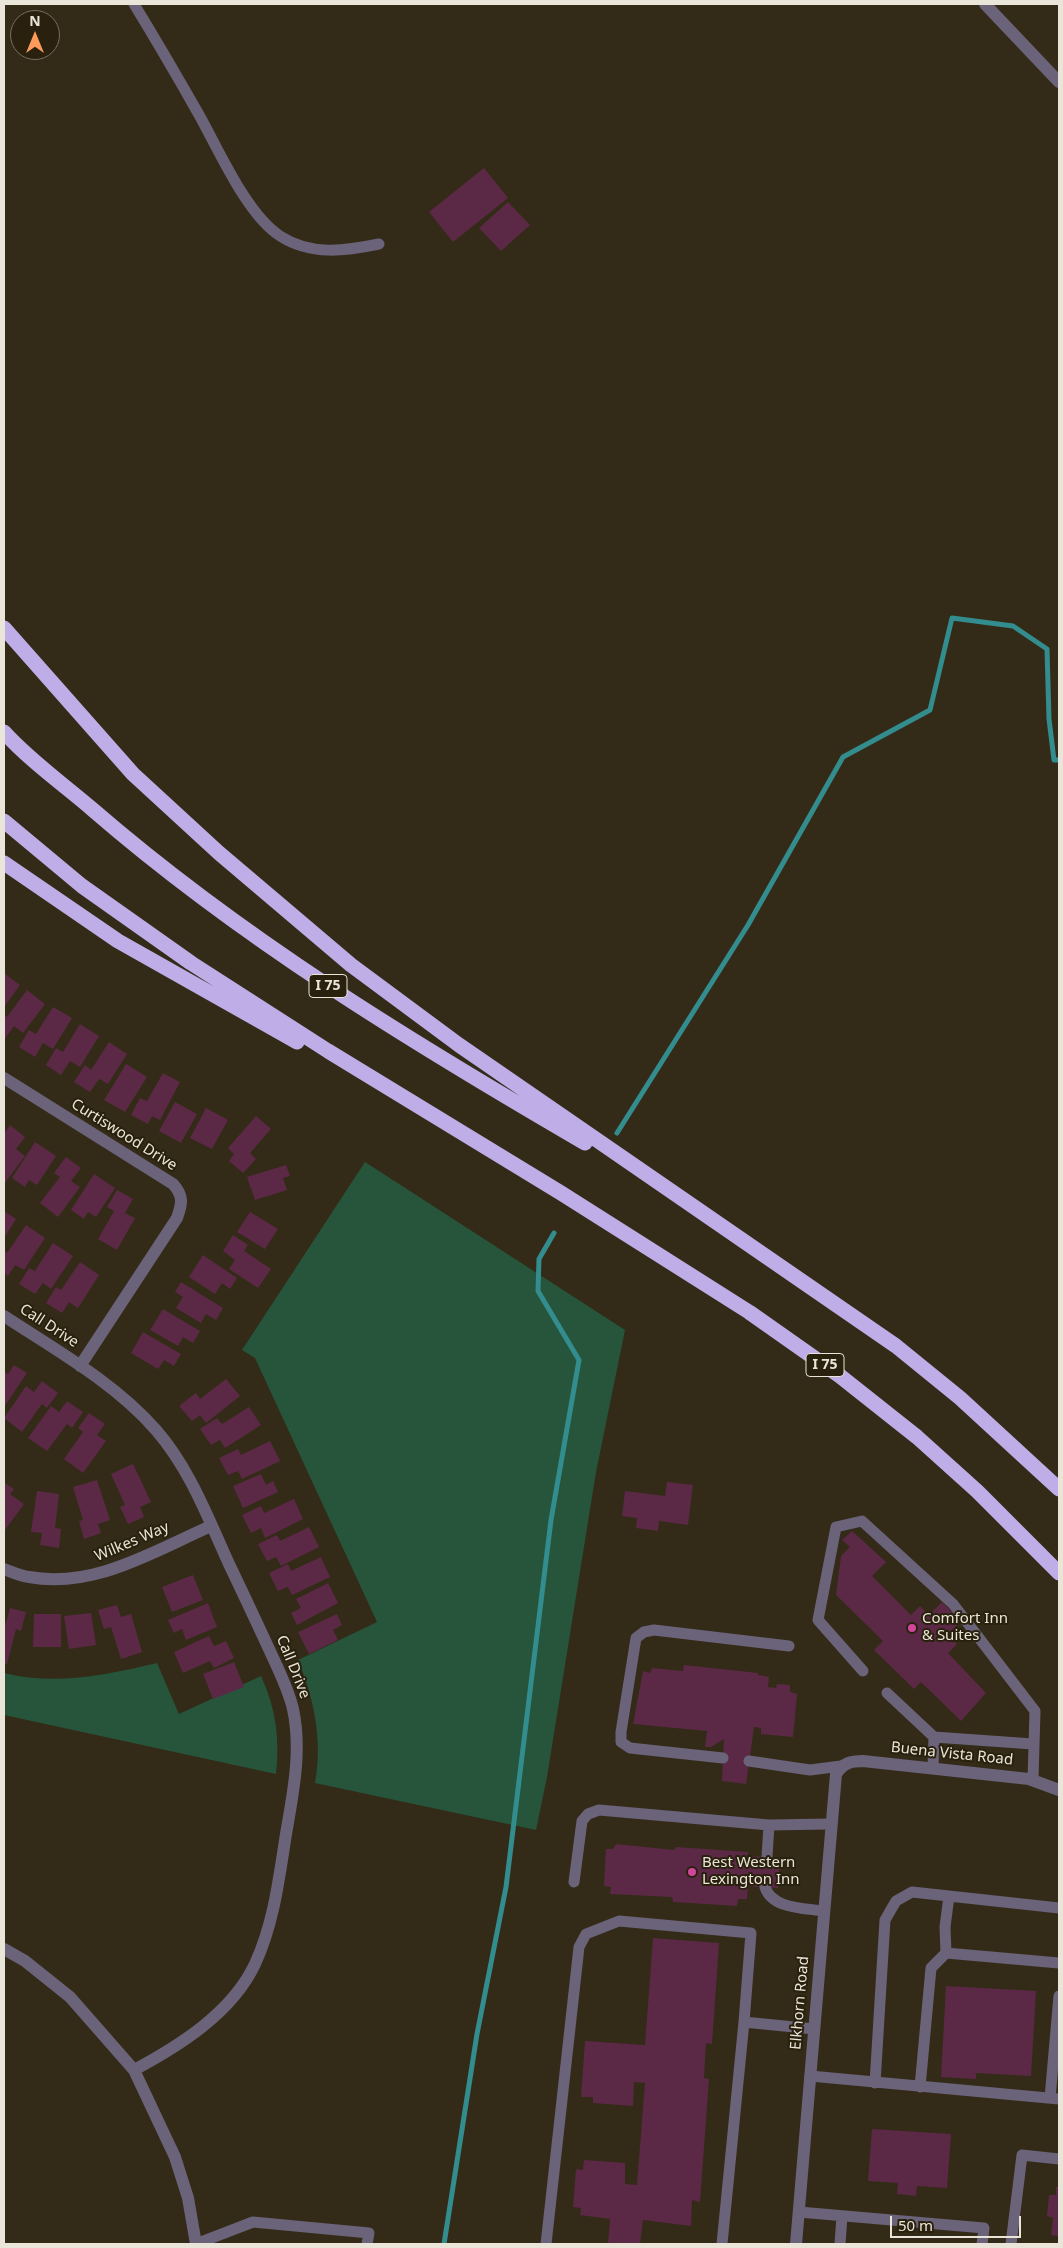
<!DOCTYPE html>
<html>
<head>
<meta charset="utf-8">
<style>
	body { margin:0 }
	#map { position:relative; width:1063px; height:2248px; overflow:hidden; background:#332b17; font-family:"Noto Sans",sans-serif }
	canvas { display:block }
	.frame { position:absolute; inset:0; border:5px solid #eae5d9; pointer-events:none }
	.north { position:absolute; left:10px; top:10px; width:50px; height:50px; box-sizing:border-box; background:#29210d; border:1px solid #766f5f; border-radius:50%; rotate:0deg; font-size:14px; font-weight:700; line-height:20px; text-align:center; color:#eae5d9 }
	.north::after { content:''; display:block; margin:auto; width:18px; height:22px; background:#ff9b5a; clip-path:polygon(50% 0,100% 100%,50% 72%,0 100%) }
	.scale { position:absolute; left:890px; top:2216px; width:131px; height:22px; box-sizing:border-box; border:2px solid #eae5d9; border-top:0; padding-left:6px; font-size:15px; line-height:18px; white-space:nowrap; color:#eae5d9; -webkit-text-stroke:4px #29210d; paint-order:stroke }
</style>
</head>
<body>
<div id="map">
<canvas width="1063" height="2248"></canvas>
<div class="frame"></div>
<div class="north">N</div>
<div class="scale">50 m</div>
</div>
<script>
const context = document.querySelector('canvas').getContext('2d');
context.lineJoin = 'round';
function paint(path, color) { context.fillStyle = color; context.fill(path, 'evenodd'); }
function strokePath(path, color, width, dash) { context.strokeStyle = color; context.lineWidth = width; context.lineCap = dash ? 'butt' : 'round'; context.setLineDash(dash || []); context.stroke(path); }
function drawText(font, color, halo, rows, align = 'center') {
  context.font = font + ' "Noto Sans",sans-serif'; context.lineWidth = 4; context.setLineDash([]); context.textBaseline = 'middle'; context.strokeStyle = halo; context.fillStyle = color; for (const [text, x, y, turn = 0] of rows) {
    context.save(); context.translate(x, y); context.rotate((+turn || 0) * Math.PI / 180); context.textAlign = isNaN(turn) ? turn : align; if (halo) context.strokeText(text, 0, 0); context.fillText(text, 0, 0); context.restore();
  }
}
paint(new Path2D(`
	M 365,1162 L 625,1330 L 596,1472 L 547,1777 L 536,1830 L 315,1783 C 323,1740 314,1699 298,1660 L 377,1622 L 255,1358 L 242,1350 Z
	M 157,1663 L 179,1714 L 261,1676 C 276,1708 280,1740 276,1774 L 4,1715 L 4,1673 C 56,1686 106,1675 157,1663 Z`), '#26553b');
strokePath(new Path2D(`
	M 617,1133 L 748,925 L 843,757 L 930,710 L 952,618 L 1013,626 L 1047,649 L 1049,719 L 1054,760 L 1059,760
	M 444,2244 L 477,2034 L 506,1887 L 551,1520 L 579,1360 L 538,1291 L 539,1259 L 554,1233`), '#338c8d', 5);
paint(new Path2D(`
	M 484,168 L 508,198 L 453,242 L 429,212 Z
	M 508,202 L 530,225 L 501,251 L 479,228 Z
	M 4,973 L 20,985 L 4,1007 Z
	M 27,990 L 45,1004 L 23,1033 L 14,1026 L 4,1040 L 4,1014 L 7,1017 Z
	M 53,1007 L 72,1018 L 53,1049 L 43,1043 L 35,1057 L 19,1047 L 29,1030 L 36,1034 Z
	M 80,1024 L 99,1036 L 80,1067 L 70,1061 L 61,1075 L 46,1065 L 56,1048 L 63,1052 Z
	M 109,1042 L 127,1054 L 108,1084 L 99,1079 L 90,1092 L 74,1082 L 85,1065 L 91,1070 Z
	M 126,1064 L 147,1077 L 125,1112 L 104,1100 Z
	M 163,1073 L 180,1082 L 160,1120 L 152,1116 L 148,1124 L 131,1115 L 140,1098 L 147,1101 Z
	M 175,1102 L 197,1114 L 181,1143 L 159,1131 Z
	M 206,1108 L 228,1120 L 212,1149 L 190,1138 Z
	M 256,1116 L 271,1129 L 250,1153 L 256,1159 L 243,1173 L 229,1161 L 234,1154 L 228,1148 Z
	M 10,1125 L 25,1137 L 16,1149 L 25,1156 L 4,1184 L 4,1134 Z
	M 35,1142 L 56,1156 L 37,1185 L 29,1180 L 25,1187 L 12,1178 Z
	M 66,1157 L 81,1168 L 71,1181 L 80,1187 L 58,1217 L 40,1203 L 60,1177 L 54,1173 Z
	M 286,1165 L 290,1176 L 283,1178 L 287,1190 L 255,1200 L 247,1177 Z
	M 94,1174 L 115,1188 L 96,1217 L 88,1212 L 84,1219 L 71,1210 Z
	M 117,1190 L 133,1199 L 125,1213 L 135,1218 L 117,1250 L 98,1239 L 114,1211 L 107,1207 Z
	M 4,1211 L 16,1219 L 4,1238 Z
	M 250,1212 L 278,1229 L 265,1249 L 237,1232 Z
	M 26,1225 L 45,1238 L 24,1270 L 15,1265 L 8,1276 L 4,1273 L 4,1250 L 7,1253 Z
	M 233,1235 L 248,1245 L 244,1251 L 271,1269 L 258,1288 L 229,1269 L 235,1260 L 223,1251 Z
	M 53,1243 L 73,1256 L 51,1289 L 43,1283 L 35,1294 L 19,1284 L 29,1268 L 35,1271 Z
	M 203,1255 L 237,1278 L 230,1289 L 222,1283 L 215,1294 L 189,1277 Z
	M 80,1262 L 99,1275 L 78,1308 L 69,1302 L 62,1313 L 46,1303 L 56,1287 L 61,1290 Z
	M 181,1282 L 223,1308 L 216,1320 L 206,1314 L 201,1323 L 176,1308 L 183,1297 L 175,1292 Z
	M 163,1309 L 200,1331 L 193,1343 L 183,1337 L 178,1346 L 150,1330 Z
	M 143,1332 L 181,1354 L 174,1366 L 164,1360 L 158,1369 L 131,1353 Z
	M 14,1365 L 27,1373 L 4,1407 L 4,1372 L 8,1374 Z
	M 226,1379 L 240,1396 L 206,1423 L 200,1415 L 192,1421 L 179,1406 L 196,1393 L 200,1399 Z
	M 42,1381 L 58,1393 L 47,1408 L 42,1404 L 22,1432 L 4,1418 L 26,1386 L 34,1392 Z
	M 67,1401 L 83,1412 L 72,1428 L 67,1424 L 47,1451 L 28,1438 L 51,1406 L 59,1412 Z
	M 249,1407 L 261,1425 L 225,1448 L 220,1440 L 211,1445 L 200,1429 L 217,1418 L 222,1424 Z
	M 89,1413 L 105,1424 L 97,1435 L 106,1441 L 83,1473 L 64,1459 L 83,1432 L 78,1428 Z
	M 270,1441 L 280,1461 L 242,1479 L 238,1471 L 228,1475 L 219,1458 L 238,1449 L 241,1455 Z
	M 133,1464 L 151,1502 L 140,1507 L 144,1517 L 128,1524 L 120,1507 L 125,1505 L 111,1474 Z
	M 261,1474 L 266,1485 L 273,1481 L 278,1492 L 243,1508 L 233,1486 Z
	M 97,1480 L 110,1520 L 98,1524 L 101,1533 L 84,1539 L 79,1521 L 83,1520 L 73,1487 Z
	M 667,1482 L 693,1485 L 688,1525 L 659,1521 L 658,1531 L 636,1528 L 637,1518 L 622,1516 L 625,1491 L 665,1496 Z
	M 5,1483 L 14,1489 L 10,1494 L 24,1504 L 5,1530 Z
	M 37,1491 L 59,1494 L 55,1528 L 61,1529 L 59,1548 L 40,1545 L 42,1533 L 31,1532 Z
	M 294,1499 L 303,1519 L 265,1538 L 261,1528 L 251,1533 L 242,1515 L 261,1506 L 264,1513 Z
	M 309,1527 L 319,1547 L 281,1566 L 276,1557 L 267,1561 L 258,1544 L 277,1535 L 280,1541 Z
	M 852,1531 L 886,1562 L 872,1576 L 911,1615 L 920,1606 L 929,1615 L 942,1602 L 961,1621 L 948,1634 L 957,1644 L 948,1653 L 986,1693 L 961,1721 L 921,1682 L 914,1689 L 874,1650 L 883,1641 L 836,1595 L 841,1556 L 850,1547 L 842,1540 Z
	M 321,1557 L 330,1577 L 292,1595 L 288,1587 L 278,1591 L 269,1573 L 288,1564 L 291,1571 Z
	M 193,1575 L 203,1600 L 172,1612 L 162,1587 Z
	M 328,1583 L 338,1603 L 297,1625 L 291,1613 L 301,1608 L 296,1599 Z
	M 208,1603 L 217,1627 L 186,1640 L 182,1629 L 174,1633 L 168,1620 Z
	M 117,1605 L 121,1617 L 131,1614 L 142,1652 L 121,1659 L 111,1627 L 104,1629 L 98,1610 Z
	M 10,1608 L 26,1612 L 21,1631 L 16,1629 L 7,1664 L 4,1664 L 4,1622 L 6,1623 Z
	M 91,1613 L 96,1645 L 69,1649 L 64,1616 Z
	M 34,1614 L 61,1614 L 61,1647 L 33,1647 Z
	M 337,1614 L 342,1625 L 333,1630 L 338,1640 L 309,1654 L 298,1632 Z
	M 209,1636 L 214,1646 L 226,1641 L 234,1658 L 214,1668 L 210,1661 L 183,1673 L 174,1652 Z
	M 234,1662 L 244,1687 L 213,1699 L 203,1674 Z
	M 684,1665 L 758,1673 L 758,1675 L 769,1677 L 768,1687 L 776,1688 L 777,1684 L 790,1685 L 790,1692 L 797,1694 L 793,1737 L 761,1734 L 761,1728 L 754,1727 L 746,1784 L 722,1781 L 724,1739 L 711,1747 L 705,1747 L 707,1731 L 633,1724 L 643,1671 L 650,1673 L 652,1668 L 683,1671 Z
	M 616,1844 L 674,1850 L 676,1847 L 748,1852 L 747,1856 L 780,1858 L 778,1888 L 748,1886 L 747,1899 L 738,1899 L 737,1906 L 673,1902 L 672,1897 L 610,1894 L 611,1887 L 604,1886 L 606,1849 L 613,1849 Z
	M 653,1938 L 719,1943 L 712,2044 L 706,2043 L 704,2078 L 709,2079 L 700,2202 L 692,2200 L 691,2226 L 643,2220 L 640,2244 L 608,2244 L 610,2219 L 580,2215 L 581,2208 L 573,2207 L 576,2169 L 583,2170 L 584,2160 L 625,2163 L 625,2184 L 637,2185 L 645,2083 L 634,2082 L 633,2106 L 593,2103 L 593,2097 L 581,2097 L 585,2041 L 645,2045 Z
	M 946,1986 L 1036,1991 L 1031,2076 L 976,2073 L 976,2079 L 941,2077 Z
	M 872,2129 L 951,2134 L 947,2188 L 917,2186 L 916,2196 L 897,2194 L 898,2183 L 868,2181 Z
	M 1056,2187 L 1059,2187 L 1059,2236 L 1051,2235 L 1053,2218 L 1047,2216 L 1049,2195 L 1056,2195 Z`), '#5b2946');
strokePath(new Path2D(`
	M 134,4 C 156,40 177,76 198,113 C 218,148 246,214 280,236 C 311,256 345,251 379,244
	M 863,1671 L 818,1620 L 836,1527 L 862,1521 L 953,1604 L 1035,1711 L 1033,1780
	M 887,1693 L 934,1737 L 933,1768
	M 934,1737 L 1033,1744
	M 723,1758 L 630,1748 L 621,1742 L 621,1732 L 636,1638 L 644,1632 L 654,1630 L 789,1646
	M 749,1761 L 810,1770 L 841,1766
	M 767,1857 L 769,1825 L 830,1824
	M 574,1882 L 582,1821 L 588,1814 L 599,1810 L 769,1825
	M 765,1887 C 772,1909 804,1908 823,1911
	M 949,1896 L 945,1927 L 946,1953 L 1059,1963
	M 810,2076 L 1059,2099
	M 875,2083 L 885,1920 L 896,1901 L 912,1892 L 1059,1908
	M 920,2087 L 931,1968 L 946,1953
	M 1050,2098 L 1059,1996
	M 799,2212 L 984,2228 L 982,2244
	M 196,2244 L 253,2222 L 369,2233 L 367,2244
	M 546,2244 L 579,1947 L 586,1934 L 619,1921 L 751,1933 L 744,2022
	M 722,2244 L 744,2022 L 814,2029
	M 840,2244 L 842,2216
	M 1011,2244 L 1022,2155 L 1059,2159`), '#6a637a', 11);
strokePath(new Path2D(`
	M 985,4 L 1059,82
	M 4,1078 L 173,1184 C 184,1196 182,1204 177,1218 L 80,1366
	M 4,1316 C 56,1350 115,1383 156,1430 C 190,1469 208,1518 229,1564 C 243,1593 256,1621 269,1649 C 278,1669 288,1688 293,1709 C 302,1751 293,1793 286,1834 C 279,1878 274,1923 255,1964 C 232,2013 179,2046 134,2070
	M 4,1569 C 12,1572 21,1576 29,1577 C 94,1589 154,1551 211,1526
	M 4,1949 L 25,1961 L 70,1997 L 134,2070 L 175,2157 L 188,2198 L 196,2244
	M 796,2244 L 836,1774 C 843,1763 851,1761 863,1761 L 1029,1779 L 1059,1790`), '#6a637a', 12);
strokePath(new Path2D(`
	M 4,628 L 133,774 L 219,853 L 351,965 L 459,1045 L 896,1346 L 960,1398 L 1059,1489
	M 4,732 C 28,759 64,785 92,809 C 242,939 413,1043 585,1143
	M 4,821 L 82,886 L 191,963 L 328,1051 L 561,1193 L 749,1312 L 840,1376 L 917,1437 L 977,1491 L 1059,1573
	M 4,863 L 118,941 L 297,1042`), '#bfade7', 15);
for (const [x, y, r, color] of [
	[912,1628,5,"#d1479c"],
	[692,1872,5,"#d1479c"]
]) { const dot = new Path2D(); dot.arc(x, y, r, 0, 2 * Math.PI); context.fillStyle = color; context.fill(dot); strokePath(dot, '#29210d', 2); }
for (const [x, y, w] of [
	[328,986,38],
	[825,1365,38]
]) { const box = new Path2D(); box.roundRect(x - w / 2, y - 11.5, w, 23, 4); context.fillStyle = '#29210d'; context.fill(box); strokePath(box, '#eae5d9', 1); }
drawText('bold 14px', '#eae5d9', null, [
	["I 75",328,986],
	["I 75",825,1365]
]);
drawText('15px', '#eae5d9', '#29210d', [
	["Curtiswood Drive",124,1135,32],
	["Call Drive",49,1326,33],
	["Wilkes Way",132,1542,-23],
	["Call Drive",293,1667,68],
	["Buena Vista Road",952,1754,6],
	["Elkhorn Road",800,2003,-85]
]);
drawText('15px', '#eae5d9', '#29210d', [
	["Comfort Inn",922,1619],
	["& Suites",922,1636],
	["Best Western",702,1863],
	["Lexington Inn",702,1880]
], 'left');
</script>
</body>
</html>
